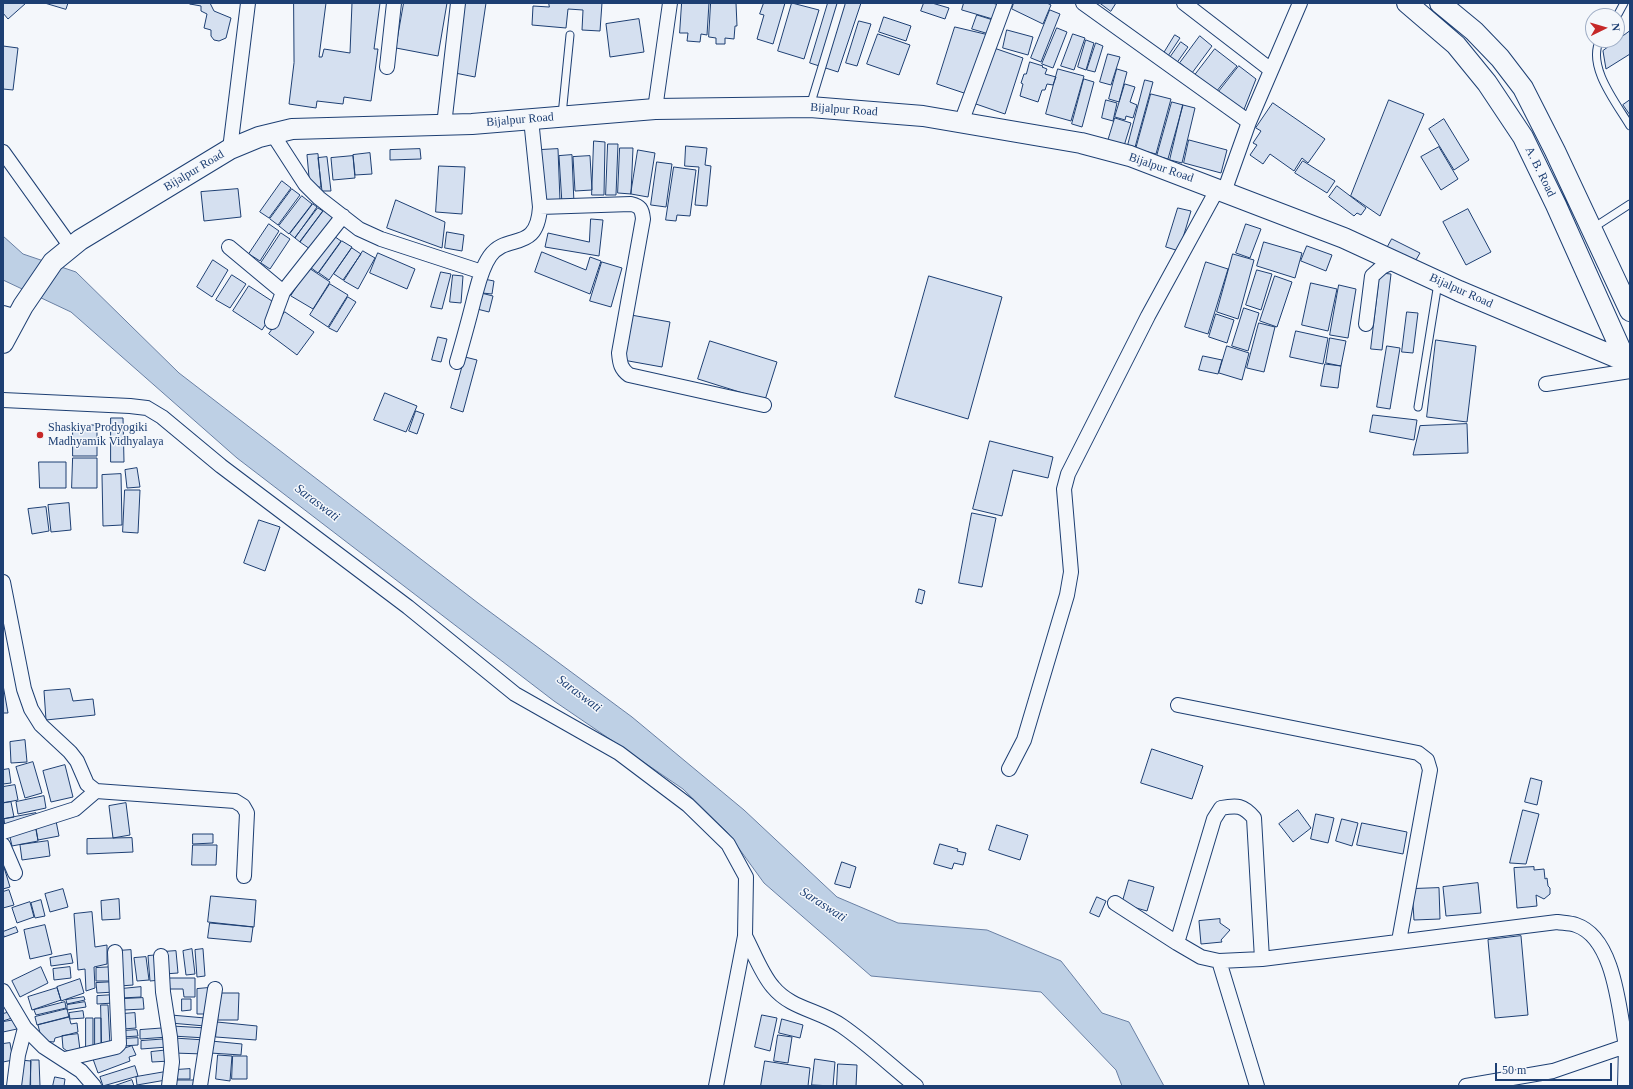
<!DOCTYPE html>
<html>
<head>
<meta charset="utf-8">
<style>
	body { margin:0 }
	#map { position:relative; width:1633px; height:1089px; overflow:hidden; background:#f4f7fb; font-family:Georgia,serif }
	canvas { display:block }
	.frame { position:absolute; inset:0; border:4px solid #1d3f73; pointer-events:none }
	.north { position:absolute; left:1585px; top:8px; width:40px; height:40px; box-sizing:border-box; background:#f4f7fb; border:1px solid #9eadc5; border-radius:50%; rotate:85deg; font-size:11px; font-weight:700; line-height:16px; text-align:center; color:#1d3f73 }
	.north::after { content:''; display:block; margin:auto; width:14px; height:18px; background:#c62828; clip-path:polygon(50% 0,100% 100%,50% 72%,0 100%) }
	.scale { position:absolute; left:1495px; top:1063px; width:117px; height:18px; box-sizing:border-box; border:2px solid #1d3f73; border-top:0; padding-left:5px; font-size:12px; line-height:14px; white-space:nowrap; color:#1d3f73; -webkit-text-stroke:3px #f4f7fb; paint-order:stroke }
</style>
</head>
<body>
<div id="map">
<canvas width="1633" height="1089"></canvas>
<div class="frame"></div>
<div class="north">N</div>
<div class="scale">50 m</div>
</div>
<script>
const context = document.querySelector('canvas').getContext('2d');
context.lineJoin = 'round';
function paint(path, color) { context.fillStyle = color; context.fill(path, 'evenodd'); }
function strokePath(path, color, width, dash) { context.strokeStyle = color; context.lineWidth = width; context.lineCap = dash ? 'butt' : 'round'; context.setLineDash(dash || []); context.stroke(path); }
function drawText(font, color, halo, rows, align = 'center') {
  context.font = font + ' Georgia,serif'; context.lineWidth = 3; context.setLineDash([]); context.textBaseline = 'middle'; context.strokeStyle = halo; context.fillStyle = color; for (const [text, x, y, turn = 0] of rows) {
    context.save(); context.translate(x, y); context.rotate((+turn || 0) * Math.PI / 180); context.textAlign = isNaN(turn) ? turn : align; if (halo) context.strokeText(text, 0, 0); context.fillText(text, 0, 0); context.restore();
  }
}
const water = new Path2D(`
	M 3,236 L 23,254 L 76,272 L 179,373 L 478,603 L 632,717 L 744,810 L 837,897 L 898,923 L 987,930 L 1061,961 L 1102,1013 L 1129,1022 L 1164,1086 L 1122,1086 L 1116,1070 L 1041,992 L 871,976 L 764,883 L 727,832 L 683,789 L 554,701 L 237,458 L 71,312 L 3,280 Z`);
paint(water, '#bed0e5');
strokePath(water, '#687fa3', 1);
const building = new Path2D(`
	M 3,3 L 26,3 L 8,19 L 3,13 Z
	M 45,3 L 68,3 L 66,9 Z
	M 210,3 L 214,11 L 231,18 L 226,38 L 219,41 L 214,40 L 211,36 L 211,30 L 204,28 L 207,14 L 201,11 L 201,6 L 190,4 Z
	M 294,3 L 326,3 L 319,57 L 322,57 L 324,49 L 350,53 L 352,3 L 380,3 L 374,49 L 378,49 L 371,101 L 344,97 L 343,104 L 317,101 L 316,108 L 289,104 L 294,63 Z
	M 404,3 L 447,3 L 438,56 L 396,48 Z
	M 465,3 L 486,3 L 475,77 L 455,73 Z
	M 549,3 L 602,3 L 600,31 L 582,30 L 583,10 L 568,9 L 566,28 L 532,25 L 533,6 L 549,7 Z
	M 682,3 L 709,3 L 707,35 L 701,34 L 700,42 L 687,41 L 688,33 L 680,33 Z
	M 711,3 L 736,3 L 737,26 L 735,26 L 734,39 L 725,38 L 725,44 L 716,44 L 716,38 L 709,37 Z
	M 764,3 L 785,3 L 773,44 L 757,39 L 764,15 L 760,14 Z
	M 792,3 L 819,10 L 804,59 L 778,51 Z
	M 828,3 L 861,3 L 838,72 L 810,63 Z
	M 924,3 L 932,3 L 949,8 L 945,19 L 921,11 Z
	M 964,3 L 992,3 L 1000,5 L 996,20 L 962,10 Z
	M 1014,3 L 1047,3 L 1051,5 L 1043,24 L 1012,9 Z
	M 1100,3 L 1116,3 L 1111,11 Z
	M 1050,10 L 1060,14 L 1041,62 L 1031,58 Z
	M 977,15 L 993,20 L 989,34 L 972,29 Z
	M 884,17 L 911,26 L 906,41 L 879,32 Z
	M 639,19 L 644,52 L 610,57 L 606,24 Z
	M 859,21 L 871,24 L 857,66 L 846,63 Z
	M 955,27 L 989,35 L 967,94 L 937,84 Z
	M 1057,28 L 1067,32 L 1053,68 L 1042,64 Z
	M 1007,30 L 1033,37 L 1028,55 L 1003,48 Z
	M 1630,31 L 1630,54 L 1606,69 L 1603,51 Z
	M 878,34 L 910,45 L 899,75 L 867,64 Z
	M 1073,34 L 1085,38 L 1074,70 L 1061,66 Z
	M 1175,35 L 1180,38 L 1168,56 L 1164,53 Z
	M 1200,36 L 1212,46 L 1192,73 L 1180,63 Z
	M 1086,40 L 1094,43 L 1086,70 L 1078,67 Z
	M 1181,42 L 1188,47 L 1176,64 L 1169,59 Z
	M 1096,43 L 1103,46 L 1095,72 L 1087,70 Z
	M 3,46 L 18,48 L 13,90 L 3,89 Z
	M 991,47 L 1023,58 L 1005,114 L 973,103 Z
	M 1215,49 L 1237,66 L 1216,92 L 1195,75 Z
	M 1108,54 L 1120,57 L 1111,85 L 1100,82 Z
	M 1030,62 L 1043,66 L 1042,67 L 1047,69 L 1045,74 L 1056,77 L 1053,85 L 1047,84 L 1045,90 L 1042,90 L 1038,102 L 1020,96 L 1023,84 L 1021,83 L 1024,74 L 1026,74 Z
	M 1239,66 L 1256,79 L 1243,112 L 1217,94 Z
	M 1058,69 L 1084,76 L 1071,121 L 1046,114 Z
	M 1117,69 L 1127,72 L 1119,102 L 1109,99 Z
	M 1084,79 L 1094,82 L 1082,127 L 1072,124 Z
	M 1145,80 L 1153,82 L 1134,151 L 1127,149 Z
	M 1125,84 L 1135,87 L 1130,102 L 1137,105 L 1133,118 L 1126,116 L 1125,120 L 1115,117 Z
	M 1151,94 L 1171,99 L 1156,154 L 1136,149 Z
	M 1106,100 L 1117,103 L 1113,121 L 1102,118 Z
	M 1389,100 L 1424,114 L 1380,216 L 1351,196 Z
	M 1630,100 L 1630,115 L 1623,105 Z
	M 1172,102 L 1183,105 L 1168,159 L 1157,156 Z
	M 1273,103 L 1325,139 L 1308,163 L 1302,158 L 1294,171 L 1270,154 L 1263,164 L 1250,155 L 1257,145 L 1253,143 L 1261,131 L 1256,128 Z
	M 1183,105 L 1195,108 L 1182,163 L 1170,160 Z
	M 1115,118 L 1131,123 L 1124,146 L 1108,141 Z
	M 1444,119 L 1469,160 L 1454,170 L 1429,129 Z
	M 1189,140 L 1227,150 L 1221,173 L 1184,163 Z
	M 594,141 L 605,142 L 604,195 L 592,195 Z
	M 608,144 L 618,144 L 616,195 L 606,195 Z
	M 686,146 L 707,148 L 705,165 L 711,166 L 707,206 L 695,205 L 699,167 L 685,166 Z
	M 1439,147 L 1458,179 L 1441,190 L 1421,157 Z
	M 620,148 L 633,148 L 631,194 L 618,193 Z
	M 420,149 L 421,159 L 390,160 L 390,150 Z
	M 558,149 L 560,201 L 543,203 L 540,150 Z
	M 638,150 L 655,153 L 648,197 L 631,194 Z
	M 370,153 L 372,174 L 355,175 L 353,155 Z
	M 318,154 L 321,187 L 310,188 L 307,155 Z
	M 572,155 L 574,204 L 562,204 L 559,156 Z
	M 353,156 L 355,178 L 333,180 L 331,158 Z
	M 590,156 L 592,190 L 575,191 L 573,157 Z
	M 327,157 L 331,191 L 322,191 L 318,158 Z
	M 1303,161 L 1335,181 L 1327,193 L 1295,173 Z
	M 657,162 L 672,164 L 666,207 L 651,205 Z
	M 439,166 L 465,167 L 462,214 L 436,212 Z
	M 674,167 L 696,170 L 690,216 L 677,215 L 676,221 L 666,220 Z
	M 282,181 L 291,188 L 269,218 L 260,212 Z
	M 1337,186 L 1366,208 L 1361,215 L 1357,213 L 1354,216 L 1329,197 Z
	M 238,189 L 241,217 L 204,221 L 201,192 Z
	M 292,189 L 300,195 L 278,225 L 270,219 Z
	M 302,196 L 312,204 L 289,234 L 279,226 Z
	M 396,200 L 445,222 L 442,248 L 387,228 Z
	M 313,204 L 317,207 L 295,238 L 290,234 Z
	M 318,208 L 323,211 L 300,242 L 295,238 Z
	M 1178,208 L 1191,211 L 1179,251 L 1166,247 Z
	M 1468,209 L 1491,252 L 1466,265 L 1443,222 Z
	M 324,210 L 333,217 L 310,249 L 300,242 Z
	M 591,219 L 603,220 L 599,256 L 545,247 L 548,233 L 589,242 Z
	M 269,224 L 279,231 L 260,261 L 249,254 Z
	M 1246,224 L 1261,229 L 1250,258 L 1236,253 Z
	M 447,232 L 464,235 L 462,251 L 445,248 Z
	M 281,233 L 290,239 L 270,269 L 261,263 Z
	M 331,234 L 341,241 L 318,273 L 310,267 Z
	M 1392,239 L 1420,253 L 1413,265 L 1386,250 Z
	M 342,241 L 352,247 L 329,280 L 319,273 Z
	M 1264,242 L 1302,253 L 1295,278 L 1257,266 Z
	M 1307,246 L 1332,255 L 1326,271 L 1301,261 Z
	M 352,248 L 361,254 L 343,280 L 334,274 Z
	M 363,251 L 375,258 L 358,289 L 344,281 Z
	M 542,252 L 586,270 L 590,257 L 601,261 L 590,294 L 535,272 Z
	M 378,253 L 415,269 L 407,289 L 370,273 Z
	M 1233,254 L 1254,260 L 1238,319 L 1217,312 Z
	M 213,260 L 228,270 L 212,297 L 197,287 Z
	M 602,262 L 622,268 L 611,307 L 590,301 Z
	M 1206,262 L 1228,269 L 1208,334 L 1185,327 Z
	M 309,268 L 330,282 L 313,309 L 291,296 Z
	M 1257,270 L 1272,274 L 1261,310 L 1246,305 Z
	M 441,272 L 451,274 L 442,309 L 431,307 Z
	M 1380,273 L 1391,274 L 1382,350 L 1371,349 Z
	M 232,275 L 246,284 L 230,308 L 216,300 Z
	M 453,275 L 463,276 L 461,303 L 450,302 Z
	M 929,276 L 1002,297 L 968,419 L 895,397 Z
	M 1275,276 L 1292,282 L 1277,327 L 1260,321 Z
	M 484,279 L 494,281 L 492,294 L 482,293 Z
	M 1311,283 L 1337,289 L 1328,331 L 1302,325 Z
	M 330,284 L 348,295 L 328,327 L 310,315 Z
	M 1339,285 L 1356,289 L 1348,338 L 1330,335 Z
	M 249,286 L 278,305 L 262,330 L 233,311 Z
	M 481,293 L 493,296 L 489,312 L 477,309 Z
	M 348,297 L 356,302 L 337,332 L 329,328 Z
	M 1244,308 L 1259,313 L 1248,351 L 1232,346 Z
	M 285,312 L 314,332 L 297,355 L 269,334 Z
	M 1407,312 L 1418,313 L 1413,353 L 1402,352 Z
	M 1216,314 L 1234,320 L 1227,343 L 1209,337 Z
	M 631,315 L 670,322 L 662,367 L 623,360 Z
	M 1259,323 L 1275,327 L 1264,372 L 1247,368 Z
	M 1296,331 L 1328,338 L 1323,364 L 1290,357 Z
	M 438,337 L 447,339 L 441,362 L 432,360 Z
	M 1330,338 L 1346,341 L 1341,366 L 1326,363 Z
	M 1436,340 L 1476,346 L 1467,422 L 1427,417 Z
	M 710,341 L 777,362 L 765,400 L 698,379 Z
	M 1227,346 L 1249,353 L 1242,380 L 1219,373 Z
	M 1387,346 L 1400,348 L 1390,409 L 1377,407 Z
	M 1203,356 L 1222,360 L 1218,374 L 1199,370 Z
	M 465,357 L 477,360 L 463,412 L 451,408 Z
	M 1325,364 L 1341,366 L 1338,388 L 1321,386 Z
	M 385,393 L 417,406 L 406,432 L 374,420 Z
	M 416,411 L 424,414 L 417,434 L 409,431 Z
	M 1373,415 L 1417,420 L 1414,440 L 1370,432 Z
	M 111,418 L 123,418 L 124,462 L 111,462 Z
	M 1467,424 L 1468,453 L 1413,455 L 1420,426 Z
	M 73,425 L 97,425 L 97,456 L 73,456 Z
	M 990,441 L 1053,457 L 1048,478 L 1013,470 L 1002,516 L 973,509 Z
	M 73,458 L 97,458 L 97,488 L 72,488 Z
	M 39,462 L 66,462 L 66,488 L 40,488 Z
	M 137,468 L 140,487 L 127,488 L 125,470 Z
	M 121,474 L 122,525 L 103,526 L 102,475 Z
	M 125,490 L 140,490 L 138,533 L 123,532 Z
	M 69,503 L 71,530 L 51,532 L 48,505 Z
	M 46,507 L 49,531 L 32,534 L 28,509 Z
	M 972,513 L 996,518 L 982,587 L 959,583 Z
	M 259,520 L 280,527 L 265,571 L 244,563 Z
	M 919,589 L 925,591 L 922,604 L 916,602 Z
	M 3,685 L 8,713 L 3,713 Z
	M 70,689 L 73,701 L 93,699 L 95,715 L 46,720 L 44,691 Z
	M 25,740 L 27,762 L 11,763 L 10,742 Z
	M 1152,749 L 1203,766 L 1192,799 L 1141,783 Z
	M 33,762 L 42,793 L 25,798 L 16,767 Z
	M 65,765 L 73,797 L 51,802 L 43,771 Z
	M 9,769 L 11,783 L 3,784 L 3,770 Z
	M 1531,778 L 1542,781 L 1537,805 L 1525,802 Z
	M 15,785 L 18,800 L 3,803 L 3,787 Z
	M 44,796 L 46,808 L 18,814 L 16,802 Z
	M 11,802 L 14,817 L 3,819 L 3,803 Z
	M 126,803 L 130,835 L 113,838 L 109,806 Z
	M 1298,810 L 1311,828 L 1293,842 L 1279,824 Z
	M 1523,810 L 1539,814 L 1526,864 L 1510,863 Z
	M 36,813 L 38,821 L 5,827 L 4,819 Z
	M 1316,814 L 1334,818 L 1328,843 L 1311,839 Z
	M 1342,819 L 1358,823 L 1352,846 L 1336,841 Z
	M 56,821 L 59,836 L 38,840 L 35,825 Z
	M 1362,823 L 1407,832 L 1403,854 L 1357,845 Z
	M 997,825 L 1028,835 L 1020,860 L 989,850 Z
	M 36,828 L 38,841 L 12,846 L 9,833 Z
	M 193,834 L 213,834 L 213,843 L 193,844 Z
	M 132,838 L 133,852 L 87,854 L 87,839 Z
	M 48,841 L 50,856 L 22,860 L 20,845 Z
	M 940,844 L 958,849 L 957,851 L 966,853 L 963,865 L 954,863 L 952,869 L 934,864 Z
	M 193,845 L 217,845 L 216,865 L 192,865 Z
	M 842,862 L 856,867 L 850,888 L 835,884 Z
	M 3,864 L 10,887 L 3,889 Z
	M 1534,867 L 1534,870 L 1544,869 L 1545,879 L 1547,878 L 1548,886 L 1550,888 L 1550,894 L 1544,899 L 1536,895 L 1537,906 L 1517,908 L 1514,868 Z
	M 1129,880 L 1154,887 L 1147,911 L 1122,904 Z
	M 1478,883 L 1481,913 L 1446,916 L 1443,887 Z
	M 1439,888 L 1440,919 L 1414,920 L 1412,889 Z
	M 63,889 L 68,907 L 50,912 L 45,894 Z
	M 9,890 L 14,905 L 3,908 L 3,892 Z
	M 211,896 L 256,900 L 254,927 L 208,922 Z
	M 1097,897 L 1106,901 L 1099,917 L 1090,913 Z
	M 119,899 L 120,919 L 102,920 L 101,901 Z
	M 41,900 L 45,916 L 35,918 L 31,903 Z
	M 30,902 L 34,917 L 17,923 L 12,908 Z
	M 92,912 L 95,947 L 107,945 L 107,964 L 94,967 L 95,988 L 86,991 L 85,969 L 78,970 L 74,914 Z
	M 1220,919 L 1220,923 L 1230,930 L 1221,940 L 1222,942 L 1201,944 L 1199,921 Z
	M 210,923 L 253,927 L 251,942 L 208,938 Z
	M 45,925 L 52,954 L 30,959 L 24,930 Z
	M 16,927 L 18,932 L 4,937 L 3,932 Z
	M 1521,936 L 1528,1015 L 1495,1018 L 1488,940 Z
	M 192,949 L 195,974 L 186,975 L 183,951 Z
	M 203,949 L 205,976 L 197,977 L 195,950 Z
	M 131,950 L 133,985 L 120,986 L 117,951 Z
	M 176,951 L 178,973 L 164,974 L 162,952 Z
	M 71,954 L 73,963 L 51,966 L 50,958 Z
	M 159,955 L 160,980 L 150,981 L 148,956 Z
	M 146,957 L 149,980 L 137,981 L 134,958 Z
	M 41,967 L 48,983 L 20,997 L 12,981 Z
	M 70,967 L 71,978 L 54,980 L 53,969 Z
	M 114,967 L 115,981 L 96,981 L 96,968 Z
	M 164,978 L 195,978 L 195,997 L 184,997 L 183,989 L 164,989 Z
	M 80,979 L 84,993 L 61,1001 L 57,987 Z
	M 115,982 L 115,992 L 97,993 L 96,983 Z
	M 141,987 L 141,997 L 121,998 L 121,989 Z
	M 57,988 L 61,1000 L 32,1010 L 28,997 Z
	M 208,988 L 208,1014 L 197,1014 L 197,989 Z
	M 219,993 L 239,993 L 238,1020 L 218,1020 Z
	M 114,995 L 114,1003 L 97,1004 L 97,996 Z
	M 84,997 L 85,1000 L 67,1004 L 66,1000 Z
	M 143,998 L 144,1009 L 123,1010 L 122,999 Z
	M 182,999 L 191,999 L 191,1010 L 182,1011 Z
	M 65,1002 L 66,1008 L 36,1015 L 34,1010 Z
	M 85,1002 L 86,1007 L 67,1010 L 67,1005 Z
	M 101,1005 L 108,1005 L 110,1046 L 102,1046 Z
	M 67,1009 L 69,1017 L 37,1025 L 35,1017 Z
	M 83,1011 L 84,1018 L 70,1019 L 69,1013 Z
	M 10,1012 L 12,1018 L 3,1021 L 3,1014 Z
	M 135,1013 L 136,1028 L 123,1029 L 122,1014 Z
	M 171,1015 L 205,1018 L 205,1026 L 170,1023 Z
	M 762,1015 L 777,1018 L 770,1051 L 755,1047 Z
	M 69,1017 L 71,1024 L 77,1023 L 78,1032 L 55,1038 L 54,1042 L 42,1041 L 38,1025 Z
	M 86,1018 L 93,1018 L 93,1047 L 86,1047 Z
	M 95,1018 L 101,1018 L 101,1047 L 95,1047 Z
	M 782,1019 L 803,1025 L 800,1038 L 779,1033 Z
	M 15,1020 L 17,1029 L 3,1032 L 3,1022 Z
	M 217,1022 L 257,1026 L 256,1040 L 216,1037 Z
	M 172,1026 L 207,1028 L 206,1038 L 172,1036 Z
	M 167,1028 L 168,1037 L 140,1039 L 140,1030 Z
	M 137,1030 L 138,1036 L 122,1037 L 122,1031 Z
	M 78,1034 L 80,1050 L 67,1051 L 63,1048 L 62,1036 Z
	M 778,1035 L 792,1037 L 788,1063 L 774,1061 Z
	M 138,1038 L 138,1045 L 123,1046 L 122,1039 Z
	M 174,1038 L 205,1040 L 204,1054 L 173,1053 Z
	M 168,1039 L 168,1047 L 141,1049 L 141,1041 Z
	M 211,1041 L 242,1044 L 241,1055 L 210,1053 Z
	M 10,1043 L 13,1060 L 3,1062 L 3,1044 Z
	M 132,1046 L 136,1055 L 129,1057 L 130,1061 L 98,1073 L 93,1059 Z
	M 169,1050 L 170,1061 L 152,1062 L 151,1052 Z
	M 218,1055 L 232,1056 L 230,1081 L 216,1079 Z
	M 233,1056 L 247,1056 L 247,1079 L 232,1079 Z
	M 815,1059 L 835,1062 L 833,1086 L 812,1085 Z
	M 20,1060 L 31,1061 L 30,1086 L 19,1086 Z
	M 31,1060 L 39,1060 L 40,1086 L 31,1086 Z
	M 765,1061 L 810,1068 L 808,1086 L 761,1086 Z
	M 838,1064 L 857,1065 L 856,1086 L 837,1086 Z
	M 135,1066 L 138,1076 L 103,1086 L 100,1077 Z
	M 190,1069 L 190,1079 L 176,1079 L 175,1070 Z
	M 165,1072 L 166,1080 L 137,1085 L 136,1077 Z
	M 55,1077 L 65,1079 L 64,1086 L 53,1086 Z
	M 132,1080 L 134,1086 L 114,1086 Z
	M 171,1080 L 197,1080 L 197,1086 L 171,1086 Z`);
paint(building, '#d5e0f0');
strokePath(building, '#1d3f73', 1);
const lane = new Path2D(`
	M 1617,16 L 1624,3
	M 1600,40 C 1586,66 1617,104 1630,126
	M 810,106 L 841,4
	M 562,115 L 570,35
	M 1593,228 L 1630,204
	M 1418,407 L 1438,283`);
const street = new Path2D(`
	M 1083,3 L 1249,122
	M 1184,3 L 1271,70
	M 387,67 L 394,3
	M 655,109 L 670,3
	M 961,123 L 1005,3
	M 444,125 L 458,3
	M 272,133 L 305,184 L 319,198 L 359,229 L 381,239 L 482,272
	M 230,149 L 248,3
	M 3,152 L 71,247
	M 1224,192 L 1249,122 L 1300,3
	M 540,207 L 631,204 C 640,206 642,209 643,219 L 619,353 C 620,364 621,369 629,375 L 764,405
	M 229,247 L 283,292
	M 3,313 L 17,317
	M 272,322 L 283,292 L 343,216
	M 1366,324 L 1372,276 L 1382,267 L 1394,261
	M 457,362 C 463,341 469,320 474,299 C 478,285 481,269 490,256 C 507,232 537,254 540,207 L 531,119
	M 1546,384 L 1630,371
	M 3,400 L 130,406 L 147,408 L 162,417 L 221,466 L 408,607 L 515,694 L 619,753 L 688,805 L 728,844 L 746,877 L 745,936 L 716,1086
	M 3,582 L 24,689 L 31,709 L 41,725 L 70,752 L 77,761 L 87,784 L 96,791 L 235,801 L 243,806 L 247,813 L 244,876
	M 1178,705 L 1418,753 L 1427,760 L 1430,770 L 1399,941
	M 1009,769 L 1024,740 L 1067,595 L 1071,572 L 1064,489 L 1068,474 L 1148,316 L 1218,188
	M 3,832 L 75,809 L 96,791
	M 3,845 L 15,873
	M 1115,903 L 1177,943 L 1214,819 L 1221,808 C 1237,805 1243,805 1254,818 L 1262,959 L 1219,961 L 1201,957 L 1177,943
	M 745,936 C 753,951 762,975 773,987 C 791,1009 819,1010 842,1026 C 868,1044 891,1066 916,1086
	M 161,956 L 163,992 L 170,1037 L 172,1062 L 169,1086
	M 1262,959 L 1557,922 C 1563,923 1570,923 1576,925 C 1615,938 1619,1011 1626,1046 L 1553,1071 L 1466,1086
	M 1219,961 L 1257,1086
	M 3,991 L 25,1028 L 44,1047 L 81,1071 L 94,1086
	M 65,1059 L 116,1047 L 119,1044 L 115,952
	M 14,1086 L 18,1055 L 25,1028
	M 200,1086 L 215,989
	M 1625,1086 L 1626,1046 L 1630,1045`);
const secondary = new Path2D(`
	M 1407,3 L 1456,45 L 1487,83 L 1523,137 L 1556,205 L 1629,368
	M 1440,3 L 1474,31 L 1500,58 L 1523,88 L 1555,151 L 1630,311
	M 3,343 L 23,306 L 53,262 L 80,240 L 230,149 L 259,137 L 292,129 L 472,124 L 655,109 L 810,107 L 923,116 L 1081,143 L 1130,156 L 1344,238 L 1459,291 L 1630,363`);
strokePath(lane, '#1d3f73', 9);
strokePath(street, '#1d3f73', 16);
strokePath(secondary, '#1d3f73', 22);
strokePath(lane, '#f4f7fb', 7);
strokePath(street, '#f4f7fb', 14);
strokePath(secondary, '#f4f7fb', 20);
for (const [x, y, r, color] of [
	[40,435,4,"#c62828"]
]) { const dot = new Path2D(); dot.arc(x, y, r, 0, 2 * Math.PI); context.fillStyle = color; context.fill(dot); strokePath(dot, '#f4f7fb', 1.5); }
drawText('12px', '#1d3f73', '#f4f7fb', [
	["Bijalpur Road",844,110,4],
	["Bijalpur Road",520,120,-5],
	["Bijalpur Road",1161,168,19],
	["Bijalpur Road",194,171,-31],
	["A. B. Road",1540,172,64],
	["Bijalpur Road",1461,291,24]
]);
drawText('12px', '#1d3f73', '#f4f7fb', [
	["Shaskiya Prodyogiki",48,428],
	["Madhyamik Vidhyalaya",48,442]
], 'left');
drawText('italic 13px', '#1d3f73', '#f4f7fb', [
	["Saraswati",317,503,37],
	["Saraswati",579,694,37],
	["Saraswati",823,905,33]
]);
</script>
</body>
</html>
